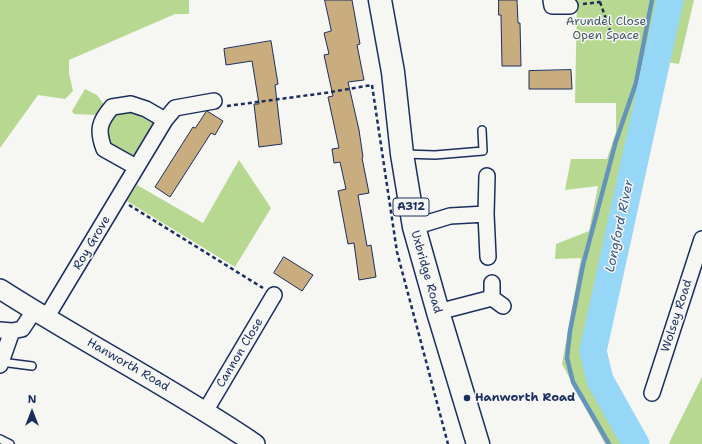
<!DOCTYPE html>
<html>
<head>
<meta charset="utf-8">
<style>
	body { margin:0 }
	#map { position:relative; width:702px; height:444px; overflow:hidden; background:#f6f6f2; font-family:"Shantell Sans",sans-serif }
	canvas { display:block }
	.north { position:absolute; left:12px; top:392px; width:40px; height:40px; -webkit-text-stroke:3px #f6f6f2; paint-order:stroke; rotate:0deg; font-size:11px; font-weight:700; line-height:16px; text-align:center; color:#1b2f5e }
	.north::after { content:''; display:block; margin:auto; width:14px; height:18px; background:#1b2f5e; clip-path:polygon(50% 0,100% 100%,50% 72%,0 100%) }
</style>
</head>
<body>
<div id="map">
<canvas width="702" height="444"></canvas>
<div class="north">N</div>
</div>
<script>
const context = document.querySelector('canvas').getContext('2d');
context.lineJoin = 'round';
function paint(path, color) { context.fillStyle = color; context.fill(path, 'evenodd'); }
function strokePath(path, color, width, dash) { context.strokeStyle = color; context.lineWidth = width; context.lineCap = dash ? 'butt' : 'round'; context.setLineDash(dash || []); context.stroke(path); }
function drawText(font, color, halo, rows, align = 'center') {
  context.font = font + ' "Shantell Sans",sans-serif'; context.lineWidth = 3; context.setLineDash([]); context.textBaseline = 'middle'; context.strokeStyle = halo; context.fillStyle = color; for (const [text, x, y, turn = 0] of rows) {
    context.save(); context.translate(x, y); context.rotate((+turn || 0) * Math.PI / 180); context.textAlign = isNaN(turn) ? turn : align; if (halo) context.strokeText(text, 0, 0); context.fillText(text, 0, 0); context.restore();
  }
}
paint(new Path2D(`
	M 0,0 L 189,0 L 189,14 L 175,14 L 69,60 L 69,73 L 73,91 L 65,99 L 38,95 L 0,148 Z
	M 577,0 L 671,0 L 645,91 L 649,114 L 632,140 L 599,297 L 605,314 L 593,326 L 588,372 L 631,444 L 605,444 L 562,364 L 581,258 L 555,259 L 556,244 L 589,231 L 598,186 L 565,190 L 571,159 L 607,159 L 616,132 L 616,103 L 575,103 Z
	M 680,0 L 694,0 L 679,64 L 666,62 Z
	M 85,89 L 97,95 L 105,106 L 97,115 L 74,114 L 72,111 Z
	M 131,111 L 154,124 L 132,159 C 112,147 103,145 107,120 L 116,112 Z
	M 239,160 L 271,208 L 235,267 L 127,201 L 137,185 L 203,223 Z
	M 702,377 L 702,444 L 669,444 L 670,441 Z`), '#b7d891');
strokePath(new Path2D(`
	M 609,444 L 573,382 L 567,358 L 570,331 L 583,265 L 616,141 L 636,83 L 652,0`), '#6594ba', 4.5);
strokePath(new Path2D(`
	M 636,444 L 600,380 L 593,351 L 670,0`), '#96d7f8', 27);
const building = new Path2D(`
	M 325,0 L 352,0 L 360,44 L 357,45 L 364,80 L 348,82 L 359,130 L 363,157 L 362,158 L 369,193 L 358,195 L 367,246 L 371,245 L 376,277 L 359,280 L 354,243 L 348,244 L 338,191 L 346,189 L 340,162 L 334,163 L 332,149 L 339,148 L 328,97 L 333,96 L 324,55 L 329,54 L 324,33 L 331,31 Z
	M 499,0 L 517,0 L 518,23 L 520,23 L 521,66 L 502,66 L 501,15 L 499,15 Z
	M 271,41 L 278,84 L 275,85 L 282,144 L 259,147 L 254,104 L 259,104 L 252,61 L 226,65 L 224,49 Z
	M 571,70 L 572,89 L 529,89 L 529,71 Z
	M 207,111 L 223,121 L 215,135 L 211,133 L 170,197 L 155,187 L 193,127 L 195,128 Z
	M 284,257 L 313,275 L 302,291 L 274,273 Z`);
paint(building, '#c9ad7f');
strokePath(building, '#1b2f5e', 1);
const service = new Path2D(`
	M 404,154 L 435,155 L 483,151 L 482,130
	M 1,362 L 32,366
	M 0,439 L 10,444`);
const minor = new Path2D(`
	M 551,0 L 552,6 L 570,6
	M 136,167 L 104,149 C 97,130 99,122 112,107 L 131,104 L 146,109 L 165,120
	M 487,176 L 486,214 L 488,257
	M 414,227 L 450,216 L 486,214
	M 492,298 L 492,283
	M 438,312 L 492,298 L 503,306
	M 46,318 L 165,120 L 175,108 L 214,101
	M 0,330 L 12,331 L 22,329 L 34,311
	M 0,365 L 12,331
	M 652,393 L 702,239
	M 206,410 L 274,295`);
const tertiary = new Path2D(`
	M 0,289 C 84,343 173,388 255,444`);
const primary = new Path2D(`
	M 380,0 L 393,72 L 402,154 L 414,227 L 438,312 L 478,444`);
strokePath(service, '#1b2f5e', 10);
strokePath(minor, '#1b2f5e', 18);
strokePath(tertiary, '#1b2f5e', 22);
strokePath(primary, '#1b2f5e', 25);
strokePath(new Path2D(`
	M 600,2 L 613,39
	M 583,4 L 600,2 L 601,0
	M 372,85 L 397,252 L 448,444
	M 227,106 L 325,93 L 372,85
	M 129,205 L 263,288`), '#1b2f5e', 2.5, [4, 3]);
strokePath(service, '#f6f6f2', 7);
strokePath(minor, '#f6f6f2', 15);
strokePath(tertiary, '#f6f6f2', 19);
strokePath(primary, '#f6f6f2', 22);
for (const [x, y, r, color] of [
	[467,398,4,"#1b2f5e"]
]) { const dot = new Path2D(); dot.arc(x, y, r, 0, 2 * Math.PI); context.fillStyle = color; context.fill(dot); strokePath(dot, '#f6f6f2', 1.5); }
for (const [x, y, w] of [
	[411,207,36]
]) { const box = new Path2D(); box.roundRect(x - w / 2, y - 9, w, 18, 3); context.fillStyle = '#f6f6f2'; context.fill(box); strokePath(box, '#1b2f5e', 1); }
drawText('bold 11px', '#1b2f5e', null, [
	["A312",411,207]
]);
drawText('12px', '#42596b', '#f6f6f2', [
	["Arundel Close",606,22],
	["Open Space",606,36]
]);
drawText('12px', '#1b2f5e', '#f6f6f2', [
	["Roy Grove",92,243,-59],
	["Uxbridge Road",426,272,74],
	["Wolsey Road",677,316,-72],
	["Cannon Close",240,353,-59],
	["Hanworth Road",128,365,30]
]);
drawText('bold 12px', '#1b2f5e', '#f6f6f2', [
	["Hanworth Road",475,398]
], 'left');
drawText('italic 13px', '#3a5984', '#f6f6f2', [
	["Longford River",620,226,-78]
]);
</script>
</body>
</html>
